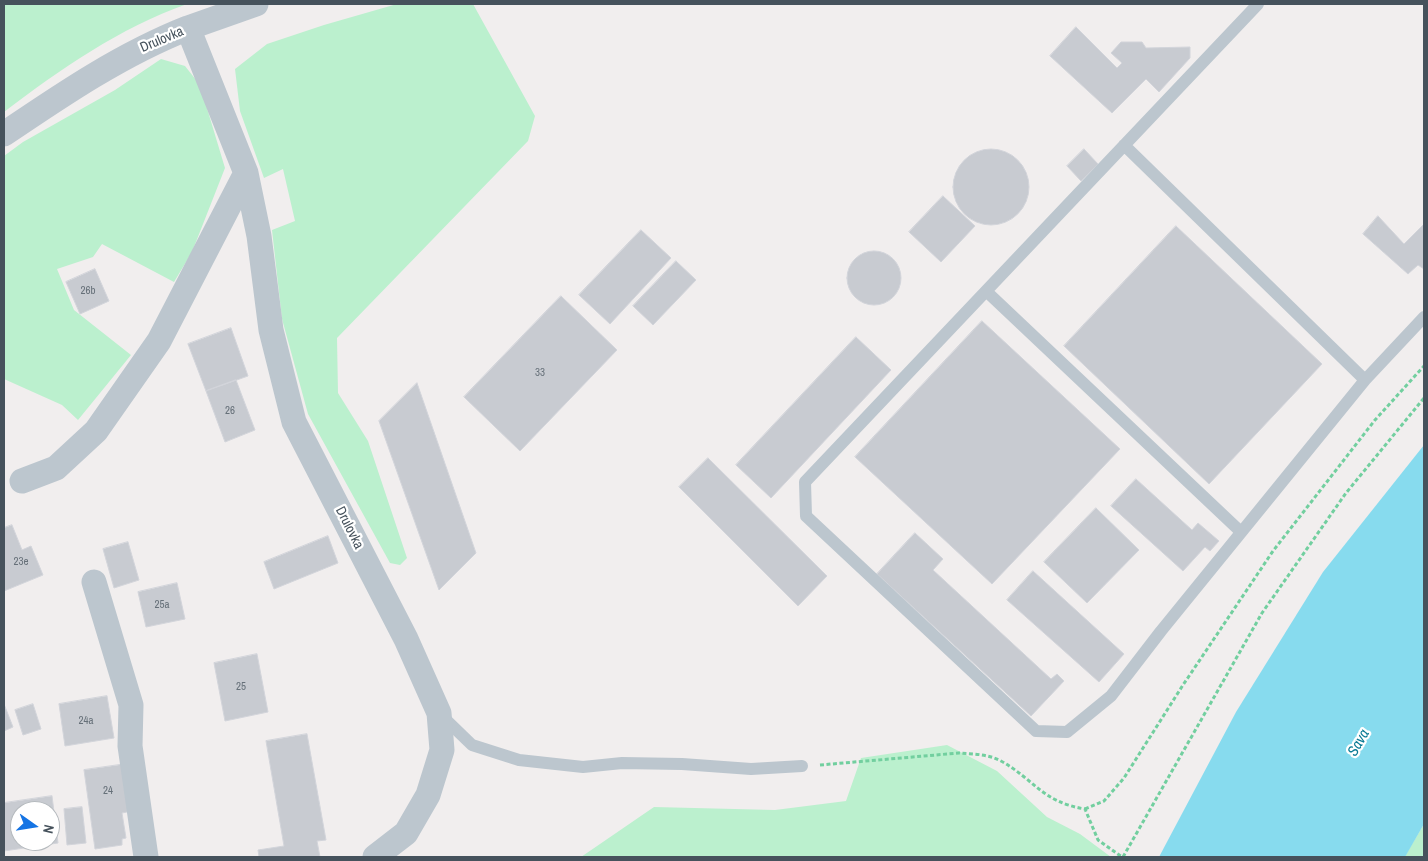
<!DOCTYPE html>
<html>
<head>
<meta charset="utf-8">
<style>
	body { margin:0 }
	#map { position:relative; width:1428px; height:861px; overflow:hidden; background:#f1eeee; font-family:"Archivo Narrow",sans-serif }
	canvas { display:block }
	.frame { position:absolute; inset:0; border:5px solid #46525c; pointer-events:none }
	.north { position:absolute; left:10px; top:801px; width:50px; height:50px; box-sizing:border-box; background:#fff; border:1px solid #b5babe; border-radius:50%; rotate:103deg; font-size:14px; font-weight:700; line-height:20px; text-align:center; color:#46525c }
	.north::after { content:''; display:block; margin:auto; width:18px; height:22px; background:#1574e4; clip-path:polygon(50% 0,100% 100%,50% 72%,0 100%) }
</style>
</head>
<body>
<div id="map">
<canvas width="1428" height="861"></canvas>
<div class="frame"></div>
<div class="north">N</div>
</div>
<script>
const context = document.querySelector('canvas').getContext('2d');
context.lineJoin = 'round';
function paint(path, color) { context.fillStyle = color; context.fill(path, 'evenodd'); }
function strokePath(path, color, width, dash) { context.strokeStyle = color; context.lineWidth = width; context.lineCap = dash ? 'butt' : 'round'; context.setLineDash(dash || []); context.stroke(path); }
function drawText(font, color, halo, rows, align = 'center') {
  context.font = font + ' "Archivo Narrow",sans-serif'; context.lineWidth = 4.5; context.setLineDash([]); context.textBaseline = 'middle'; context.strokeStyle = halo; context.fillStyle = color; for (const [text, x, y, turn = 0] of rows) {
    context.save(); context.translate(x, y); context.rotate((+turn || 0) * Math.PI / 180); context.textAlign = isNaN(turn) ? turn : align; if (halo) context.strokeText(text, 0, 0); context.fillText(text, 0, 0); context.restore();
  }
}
paint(new Path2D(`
	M 4,4 L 187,4 C 119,28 61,69 4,112 Z
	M 397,4 L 473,4 L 535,116 L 528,141 L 337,338 L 338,393 L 368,441 L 407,558 L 400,565 L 390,563 L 308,414 L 282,319 L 272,230 L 295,221 L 283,169 L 264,178 L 240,111 L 235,69 L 267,44 L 324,25 Z
	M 161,59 L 185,66 L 200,85 L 225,168 L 192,252 L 174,282 L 102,244 L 93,257 L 57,269 L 74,310 L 131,355 L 78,420 L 62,405 L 4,379 L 4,156 L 23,142 L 115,90 Z
	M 947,745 L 997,771 L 1047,817 L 1080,834 L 1111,857 L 581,857 L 654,807 L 775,810 L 846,801 L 861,758 Z
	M 1424,824 L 1424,857 L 1405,857 L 1405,856 Z`), '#bbf0ce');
paint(new Path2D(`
	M 1424,445 L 1424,824 L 1405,857 L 1159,857 L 1236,712 L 1323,572 Z`), '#87dbee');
const building = new Path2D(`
	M 1076,27 L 1117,68 L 1122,63 L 1111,53 L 1121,42 L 1142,42 L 1146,48 L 1190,47 L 1190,58 L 1159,92 L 1146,79 L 1112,113 L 1050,56 Z
	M953 187a38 38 0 1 1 76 0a38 38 0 1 1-76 0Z
	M 1084,149 L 1098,164 L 1081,181 L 1067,166 Z
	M 943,196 L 975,226 L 941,262 L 909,232 Z
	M 1378,216 L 1404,244 L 1424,224 L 1424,269 L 1418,265 L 1408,274 L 1363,234 Z
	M 1176,226 L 1322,364 L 1209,484 L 1064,346 Z
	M 641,230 L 671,258 L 610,324 L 579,295 Z
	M847 278a27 27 0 1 1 54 0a27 27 0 1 1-54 0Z
	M 676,261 L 696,280 L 653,325 L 633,306 Z
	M 95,269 L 109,301 L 80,314 L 66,282 Z
	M 561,296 L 617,350 L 520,451 L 464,397 Z
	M 982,321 L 1120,449 L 992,584 L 855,457 Z
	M 231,328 L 248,376 L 206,391 L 188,344 Z
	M 856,337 L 891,370 L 771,498 L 736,465 Z
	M 236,380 L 255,430 L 225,442 L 206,391 Z
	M 417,383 L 476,553 L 439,590 L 379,421 Z
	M 708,458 L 827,576 L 798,606 L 679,487 Z
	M 1136,479 L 1192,530 L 1198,523 L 1219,541 L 1210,551 L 1205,547 L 1183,571 L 1111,506 Z
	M 1096,508 L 1139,550 L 1087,603 L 1044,562 Z
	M 12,525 L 22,550 L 31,546 L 43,575 L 4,591 L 4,528 Z
	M 915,533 L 943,559 L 933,570 L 1051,679 L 1057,674 L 1064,681 L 1031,716 L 877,574 Z
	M 328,536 L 338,563 L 274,589 L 264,562 Z
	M 128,542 L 139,580 L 114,588 L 103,549 Z
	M 1033,571 L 1124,654 L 1099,682 L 1007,600 Z
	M 177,583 L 185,619 L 146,627 L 138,592 Z
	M 257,654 L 268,712 L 225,721 L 214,663 Z
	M 107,696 L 114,738 L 65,746 L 59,704 Z
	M 4,704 L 13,727 L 4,731 Z
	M 33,704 L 41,729 L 23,735 L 15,710 Z
	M 307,734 L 326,840 L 317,841 L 320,857 L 259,857 L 258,850 L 284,846 L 266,741 Z
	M 126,764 L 132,811 L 122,813 L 126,838 L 122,839 L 122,845 L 95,849 L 84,770 Z
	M 52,796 L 58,843 L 4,851 L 4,803 ZM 20,811 L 50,811 L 50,841 L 20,841 Z
	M 82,807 L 86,843 L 67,845 L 64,809 Z`);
paint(building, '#c8cbd1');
strokePath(building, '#d2d4da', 1);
strokePath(new Path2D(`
	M 820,765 L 959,753 C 973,754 988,754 1001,761 C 1035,780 1042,802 1085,809 L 1098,840 L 1122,857
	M 1085,809 L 1104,801 L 1124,778 L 1183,685 L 1273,551 L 1375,420 L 1424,366
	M 1123,857 L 1262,613 L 1346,493 L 1424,398`), '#72cf9f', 3, [4, 2.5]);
strokePath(new Path2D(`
	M 1258,4 L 805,482 L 806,516 L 1036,731 L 1067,732 L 1111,696 L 1161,631 L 1365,380 L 1424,317
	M 1124,145 L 1365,380
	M 986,291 L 1241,532
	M 440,714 L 472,745 L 519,760 L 583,767 L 622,763 L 682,764 L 751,769 L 802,766`), '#bcc6ce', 12);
strokePath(new Path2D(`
	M 188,28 L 256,4
	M 4,134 C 63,94 122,54 188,28 L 246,173 L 259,236 L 271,330 L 294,422 L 406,639 L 439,713 L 442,750 L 428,795 L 406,833 L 375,857
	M 22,481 L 56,468 L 96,431 L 159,341 L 246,173
	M 94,582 L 131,705 L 130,746 L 146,857`), '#bcc6ce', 25);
drawText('11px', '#667079', null, [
	["26b",88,291],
	["33",540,373],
	["26",230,411],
	["23e",21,562],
	["25a",162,605],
	["25",241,687],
	["24a",86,721],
	["24",108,791]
]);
drawText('14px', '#46525c', '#fff', [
	["Drulovka",162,40,-23],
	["Drulovka",349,528,63]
]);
drawText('italic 15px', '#0a7b95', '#fff', [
	["Sava",1359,743,-60]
]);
</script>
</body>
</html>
